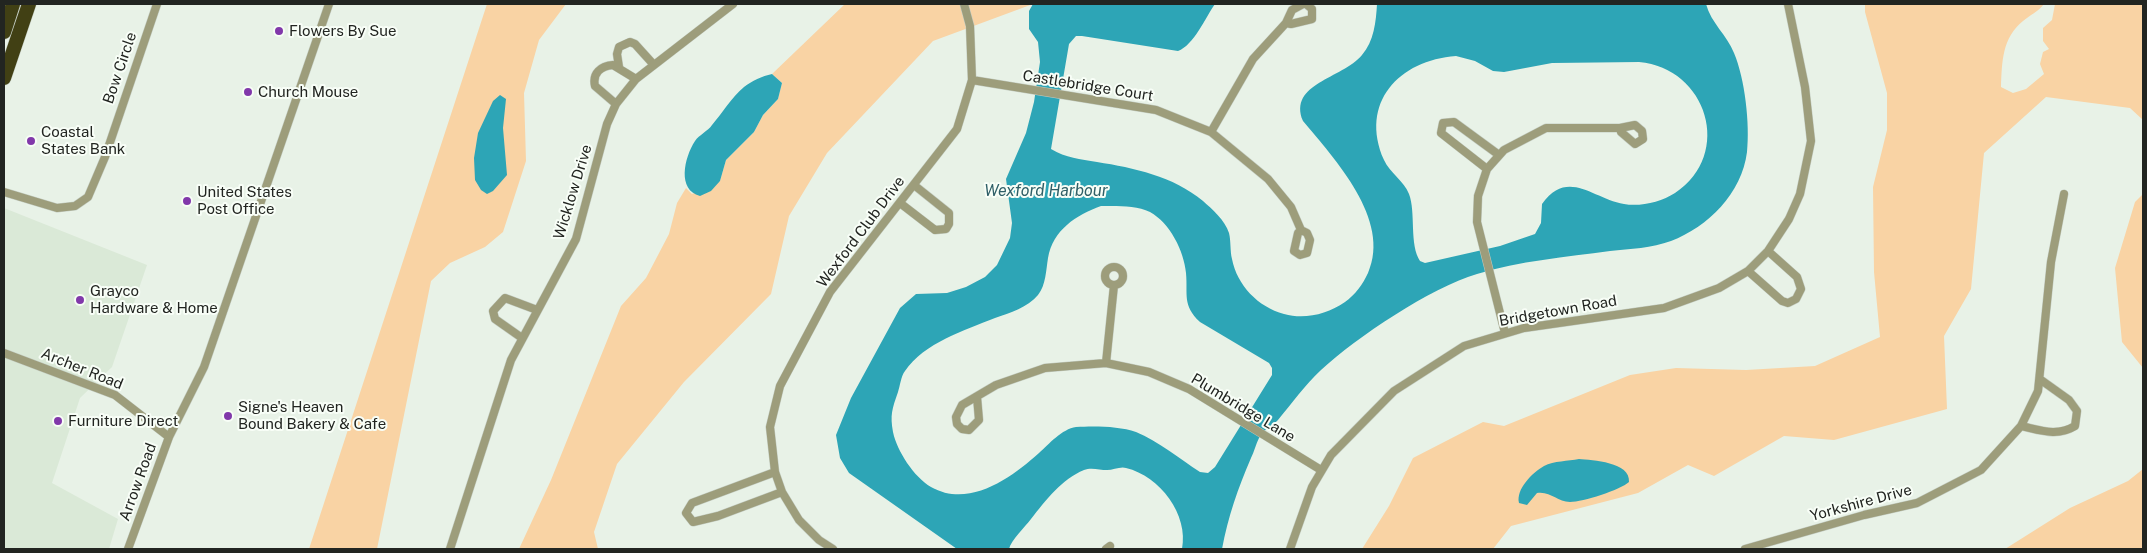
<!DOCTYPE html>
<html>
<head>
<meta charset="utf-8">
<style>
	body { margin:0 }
	#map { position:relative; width:2147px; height:553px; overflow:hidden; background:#e8f2e7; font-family:"Public Sans",sans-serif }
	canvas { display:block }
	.frame { position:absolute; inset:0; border:5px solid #222521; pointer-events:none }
</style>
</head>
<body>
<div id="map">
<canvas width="2147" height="553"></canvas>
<div class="frame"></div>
</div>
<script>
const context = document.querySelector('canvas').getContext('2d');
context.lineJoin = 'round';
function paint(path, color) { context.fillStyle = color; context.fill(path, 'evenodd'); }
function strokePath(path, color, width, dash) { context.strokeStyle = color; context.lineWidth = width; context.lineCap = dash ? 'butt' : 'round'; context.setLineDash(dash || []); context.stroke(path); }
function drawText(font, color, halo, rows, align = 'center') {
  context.font = font + ' "Public Sans",sans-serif'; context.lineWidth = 4; context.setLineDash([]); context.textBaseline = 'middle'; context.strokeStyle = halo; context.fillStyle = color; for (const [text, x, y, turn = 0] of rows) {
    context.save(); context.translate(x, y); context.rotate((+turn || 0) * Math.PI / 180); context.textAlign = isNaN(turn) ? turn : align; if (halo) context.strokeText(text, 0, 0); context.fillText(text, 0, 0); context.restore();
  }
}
paint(new Path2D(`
	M 4,208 L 147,265 L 112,367 L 80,398 L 52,483 L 118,519 L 109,549 L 4,549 Z`), '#dae9d7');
paint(new Path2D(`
	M 487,4 L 566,4 L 539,40 L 524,93 L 526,161 L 503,232 L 485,247 L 450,263 L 431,281 L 377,549 L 309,549 Z
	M 845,4 L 1033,4 L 933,41 L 827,153 L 789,216 L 771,294 L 684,382 L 617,464 L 594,532 L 598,549 L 519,549 L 551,480 L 621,306 L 646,278 L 669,234 L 677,203 L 686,188 L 692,194 L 720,181 L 726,160 L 754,132 L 763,115 L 778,99 L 782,83 L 772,74 Z
	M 1865,4 L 2044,4 C 2038,12 2030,15 2023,21 C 2002,38 2002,62 2001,87 L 2013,93 L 2026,89 L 2044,74 L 2040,64 L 2043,52 L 2049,49 L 2043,41 L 2043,28 L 2052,20 L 2055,4 L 2143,4 L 2143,120 L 2130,108 L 2046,97 L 1984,153 L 1971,289 L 1944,336 L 1947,409 L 1834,440 L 1784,436 L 1714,476 L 1688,465 L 1638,493 L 1511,526 L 1493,549 L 1362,549 L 1389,506 L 1413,458 L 1483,422 L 1504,426 L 1630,375 L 1676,368 L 1746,370 L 1815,366 L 1880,337 L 1874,272 L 1873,187 L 1887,130 L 1887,93 L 1865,12 Z
	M 2143,194 L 2143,368 L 2122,342 L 2115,268 L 2135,202 Z
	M 2143,469 L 2143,549 L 2005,549 L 2070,508 L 2128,481 Z`), '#f9d3a4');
paint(new Path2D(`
	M 1033,4 L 1215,4 C 1205,18 1194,45 1178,51 L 1082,36 L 1076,36 L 1069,44 L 1051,149 C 1066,158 1080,159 1097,162 C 1134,168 1173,176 1203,201 C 1212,209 1225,220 1229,233 C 1231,241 1230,251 1232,259 C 1237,285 1258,307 1284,314 C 1305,320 1327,314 1345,302 C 1355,295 1363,284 1368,273 C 1392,220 1334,158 1303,121 C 1288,83 1342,79 1362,55 C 1374,41 1376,22 1377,4 L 1706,4 C 1711,23 1727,35 1734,53 C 1745,79 1750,124 1747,152 C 1742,193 1708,227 1671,241 C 1652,248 1630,249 1610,251 C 1566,257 1519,261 1477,274 C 1430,288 1357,337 1321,370 C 1305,385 1292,403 1278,420 C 1272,426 1264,429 1259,438 C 1256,444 1254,452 1251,458 C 1238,488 1228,517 1222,549 L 1182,549 C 1189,515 1160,476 1126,468 C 1121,466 1113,470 1107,470 C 1100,470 1091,467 1084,470 C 1062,479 1046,500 1031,519 C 1025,527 1011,540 1009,549 L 957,549 L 849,473 L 840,458 L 836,435 L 851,398 L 900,308 L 916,294 L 947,293 L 966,287 L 985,277 L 997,265 L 1010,238 L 1012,223 L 1006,179 L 1026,133 L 1034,102 L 1040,62 L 1038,42 L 1029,29 L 1029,11 ZM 1456,56 L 1475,61 L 1493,71 L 1504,72 L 1552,63 L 1639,62 C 1707,68 1734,154 1675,193 C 1661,202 1640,207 1624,204 C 1593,199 1568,168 1542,204 L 1541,223 L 1535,234 L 1500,246 L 1425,263 L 1420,261 C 1409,245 1416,212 1409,194 C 1404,181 1390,173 1384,160 C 1359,103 1399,60 1456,56 ZM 1101,206 C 1116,206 1136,205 1150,212 C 1170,223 1184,251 1186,273 C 1188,295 1182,305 1200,322 L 1269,363 L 1272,368 L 1272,375 L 1215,467 L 1208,473 L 1200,472 C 1180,459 1158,441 1136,432 C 1119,426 1094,426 1076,427 C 1062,429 1049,444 1039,453 C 1012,477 970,509 931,487 C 914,477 897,451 893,432 C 890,415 892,409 898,392 C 900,386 901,376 905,371 C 924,343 965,330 995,318 C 1010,313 1028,307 1038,295 C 1046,285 1046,270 1048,258 C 1053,230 1076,215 1101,206 Z
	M 772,74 L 782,83 L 778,99 L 763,115 L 754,132 L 726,160 L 720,181 L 711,191 L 700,196 C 677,190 684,158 695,141 C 699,135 708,131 712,125 C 723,112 731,98 744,87 C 752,81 762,76 772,74 Z
	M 500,95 L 506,99 L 503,128 L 507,175 L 493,191 L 487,194 L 481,190 L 475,180 L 474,158 L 478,133 L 493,101 Z
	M 1579,459 C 1592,460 1631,462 1629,482 C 1620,490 1583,502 1570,502 C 1557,502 1551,491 1537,493 L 1527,505 L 1519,503 C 1516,489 1532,473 1544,466 C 1554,461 1568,461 1579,459 Z`), '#2da5b6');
const street = new Path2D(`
	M 1286,23 L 1291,24 L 1312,19 L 1312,9 L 1306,4
	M 619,67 L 617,54 L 619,47 L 630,42 L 635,44 L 654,65
	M 972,80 L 1156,110 L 1211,132 L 1268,179 L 1291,207 L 1301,230 L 1307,233 L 1310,240 L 1307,253 L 1300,255 L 1294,251 L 1298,233 L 1301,230
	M 616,104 L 595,86 C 592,73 601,66 613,65 L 636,79
	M 1211,132 L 1253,59 L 1286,23 L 1292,10 L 1303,4
	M 1487,169 L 1441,133 L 1443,123 L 1454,122 L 1499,155
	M 4,192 L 57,208 L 75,206 L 88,197 L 105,157 L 157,4
	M 900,203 L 935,230 L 946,229 L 949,224 L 949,213 L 914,185
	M1105 276a9 9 0 1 1 18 0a9 9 0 1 1-18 0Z
	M 1748,271 L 1782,301 L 1788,303 L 1796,299 L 1801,289 L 1797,277 L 1768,251
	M 1505,333 L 1477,222 L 1478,196 L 1487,169 L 1504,150 L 1546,128 L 1620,128 L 1635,125 L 1642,131 L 1643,139 L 1635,144 L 1621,132 L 1620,128
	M 522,338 L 495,319 L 493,311 L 505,298 L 537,310
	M 4,353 L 115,395 L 169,437
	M 1106,363 L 1114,285
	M 977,397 L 979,420 L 969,430 L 962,429 L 957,424 L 956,417 L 962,405 L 996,385 L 1045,368 L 1106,363 L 1149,372 L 1189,389 L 1321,470
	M 2021,426 C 2040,430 2057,437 2075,426 L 2077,411 L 2069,400 L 2041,380
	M 775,472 L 692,503 L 686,513 L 693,522 L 718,516 L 782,492
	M 128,549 L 169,437 L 204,367 L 329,4
	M 450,549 L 511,360 L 576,239 L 607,124 L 616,104 L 636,79 L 733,4
	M 833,549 L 819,540 L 799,520 L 782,492 L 775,472 L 770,427 L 780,386 L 830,292 L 957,129 L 972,80 L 970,26 L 964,4
	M 1106,549 L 1110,546
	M 1290,549 L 1312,487 L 1331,455 L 1394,391 L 1464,346 L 1524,328 L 1664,308 L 1719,288 L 1748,271 L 1768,251 L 1789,219 L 1800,194 L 1811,141 L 1805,87 L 1788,4
	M 1745,549 L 1864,515 L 1917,503 L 1981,470 L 2021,426 L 2038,391 L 2051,262 L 2064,194`);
const highway = new Path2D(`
	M 4,32 L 13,4
	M 4,78 L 29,4`);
strokePath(street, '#c4cdc3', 9);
strokePath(highway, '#c4cdc3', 15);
strokePath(street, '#9d9d7b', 8);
strokePath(highway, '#414014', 14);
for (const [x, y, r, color] of [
	[279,31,5,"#8138aa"],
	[248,92,5,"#8138aa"],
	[31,141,5,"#8138aa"],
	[187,201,5,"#8138aa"],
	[80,300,5,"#8138aa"],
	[228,416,5,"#8138aa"],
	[58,421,5,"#8138aa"]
]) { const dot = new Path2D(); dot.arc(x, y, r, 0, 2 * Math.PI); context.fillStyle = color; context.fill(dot); strokePath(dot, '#f8fef7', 2); }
drawText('15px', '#222521', '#f8fef7', [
	["Flowers By Sue",289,31],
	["Church Mouse",258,92],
	["Coastal",41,132],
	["States Bank",41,149],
	["United States",197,192],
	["Post Office",197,209],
	["Grayco",90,291],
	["Hardware & Home",90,308],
	["Signe's Heaven",238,407],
	["Bound Bakery & Cafe",238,424],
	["Furniture Direct",68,421]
], 'left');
drawText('15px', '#222521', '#f8fef7', [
	["Bow Circle",120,68,-71],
	["Castlebridge Court",1088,86,9],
	["Wicklow Drive",573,192,-73],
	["Wexford Club Drive",861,232,-53],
	["Bridgetown Road",1558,311,-10],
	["Archer Road",82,369,22],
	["Plumbridge Lane",1243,408,31],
	["Arrow Road",138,482,-70],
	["Yorkshire Drive",1861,503,-15]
]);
drawText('italic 16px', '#2f5f67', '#f8fef7', [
	["Wexford Harbour",1046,191]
]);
</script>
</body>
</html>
